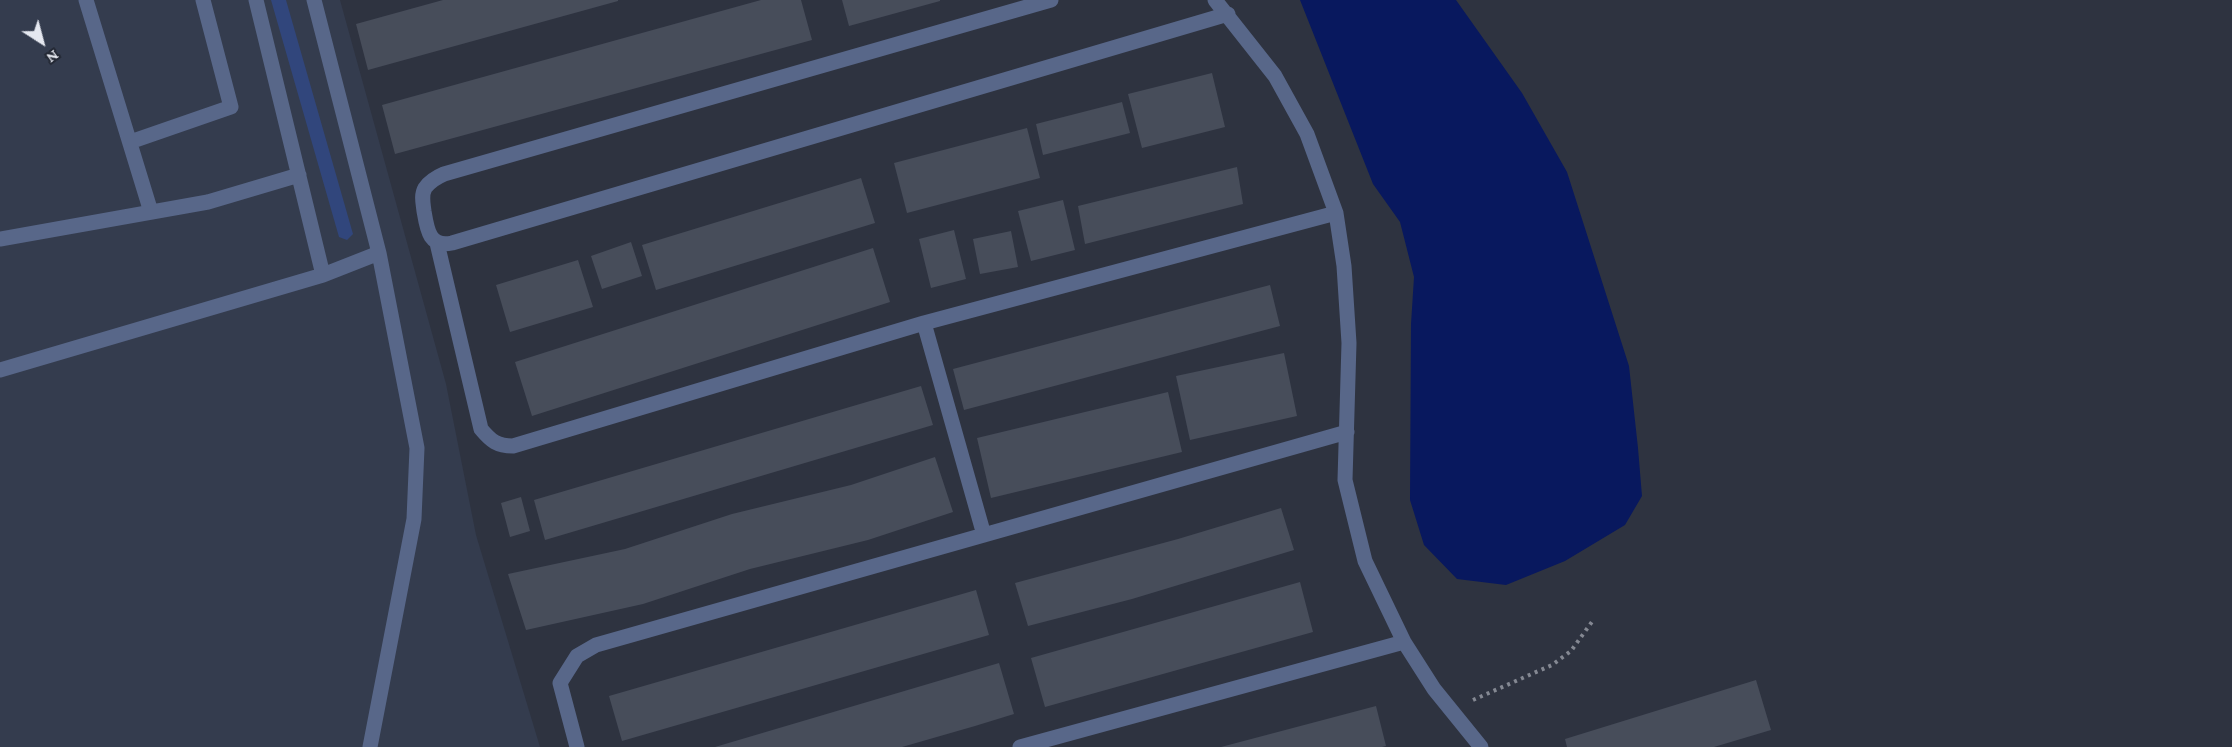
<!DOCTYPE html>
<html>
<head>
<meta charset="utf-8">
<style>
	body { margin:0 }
	#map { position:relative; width:2232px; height:747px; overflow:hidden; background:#2e3340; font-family:"Crimson Pro",serif }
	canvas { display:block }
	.north { position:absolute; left:12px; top:12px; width:60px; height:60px; -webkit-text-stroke:4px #242935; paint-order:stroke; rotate:144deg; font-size:16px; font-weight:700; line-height:24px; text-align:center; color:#e5e8f0 }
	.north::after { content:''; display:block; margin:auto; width:21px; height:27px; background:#e5e8f0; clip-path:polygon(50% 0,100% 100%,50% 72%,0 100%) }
</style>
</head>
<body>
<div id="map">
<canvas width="2232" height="747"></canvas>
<div class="north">N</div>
</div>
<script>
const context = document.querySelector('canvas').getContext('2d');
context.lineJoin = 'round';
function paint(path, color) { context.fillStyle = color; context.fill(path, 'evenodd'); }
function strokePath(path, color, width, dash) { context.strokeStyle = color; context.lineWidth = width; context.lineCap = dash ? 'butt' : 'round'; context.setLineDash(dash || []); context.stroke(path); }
paint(new Path2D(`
	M 0,0 L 340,0 L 446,384 L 476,535 L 540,747 L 0,747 Z`), '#343c4e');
paint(new Path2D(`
	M 271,0 L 286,0 L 353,234 L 347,240 L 339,237 Z`), '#31467c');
paint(new Path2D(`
	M 1300,0 L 1456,0 L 1522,93 L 1567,172 L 1629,366 L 1638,448 L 1642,496 L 1625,525 L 1565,561 L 1506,585 L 1457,579 L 1424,545 L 1410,500 L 1411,324 L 1414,277 L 1400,222 L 1373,184 Z`), '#08185e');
paint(new Path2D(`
	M 443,0 L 618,0 L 618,1 L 368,70 L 356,24 Z
	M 761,0 L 801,0 L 812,40 L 395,154 L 382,105 Z
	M 842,0 L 940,0 L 940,1 L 849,26 Z
	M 1212,73 L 1225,127 L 1142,148 L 1128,94 Z
	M 1122,102 L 1130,133 L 1043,155 L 1036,124 Z
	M 1027,128 L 1040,178 L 907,213 L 894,163 Z
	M 1237,167 L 1243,204 L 1085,244 L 1078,206 Z
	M 861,178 L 875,223 L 656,290 L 642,245 Z
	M 1063,200 L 1075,250 L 1031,261 L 1018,211 Z
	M 954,230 L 966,279 L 931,288 L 919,239 Z
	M 1011,231 L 1018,267 L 980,274 L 973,239 Z
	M 631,242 L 642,276 L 602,289 L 591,256 Z
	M 873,248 L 890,302 L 532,416 L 515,362 Z
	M 578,260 L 593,307 L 510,332 L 496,285 Z
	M 1270,285 L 1280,326 L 964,410 L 953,369 Z
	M 1284,353 L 1297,416 L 1190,440 L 1176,376 Z
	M 921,386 L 933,425 L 545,540 L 534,500 Z
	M 1168,392 L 1182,452 L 991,498 L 977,438 Z
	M 935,457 L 953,512 L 868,540 L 750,569 L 643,604 L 526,630 L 508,574 L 625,549 L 732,514 L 851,485 Z
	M 521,497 L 530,531 L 510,537 L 501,503 Z
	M 1281,508 L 1294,550 L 1132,599 L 1028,626 L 1015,583 L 1178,539 Z
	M 1300,582 L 1313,632 L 1045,707 L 1031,658 Z
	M 976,590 L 989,635 L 622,741 L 609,696 Z
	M 999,663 L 1014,714 L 975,726 L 902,747 L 715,747 Z
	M 1756,680 L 1771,730 L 1714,747 L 1567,747 L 1565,739 Z
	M 1376,706 L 1386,746 L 1382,747 L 1221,747 Z`), '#474d5a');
strokePath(new Path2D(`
	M 1473,700 L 1552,665 L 1571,651 L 1594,619`), '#848892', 4, [3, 4.5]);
strokePath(new Path2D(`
	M 86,0 L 151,212
	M 256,0 L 323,275
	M 314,0 L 379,253 L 417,448 L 414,519 L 370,747
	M 130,142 L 231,107 L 203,0
	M 0,239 L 208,202 L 299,175
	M 0,370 L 323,275 L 379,253`), '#586789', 15);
strokePath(new Path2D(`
	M 1051,0 L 444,174 C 437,177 430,181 425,188 C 421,195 423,203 424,211 C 427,229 429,248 452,243 L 1228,14
	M 1215,0 L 1275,76 L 1307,134 L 1336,213 L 1344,266 L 1349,343 L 1345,480 L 1365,561 L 1404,642 L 1434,689 L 1481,747
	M 437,243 L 481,429 C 491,441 497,446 513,446 L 924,323 L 1336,213
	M 924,323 L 984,535
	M 577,747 L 560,683 L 577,656 L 596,645 L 1347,432
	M 1020,747 L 1404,642`), '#586789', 15);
</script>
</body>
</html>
